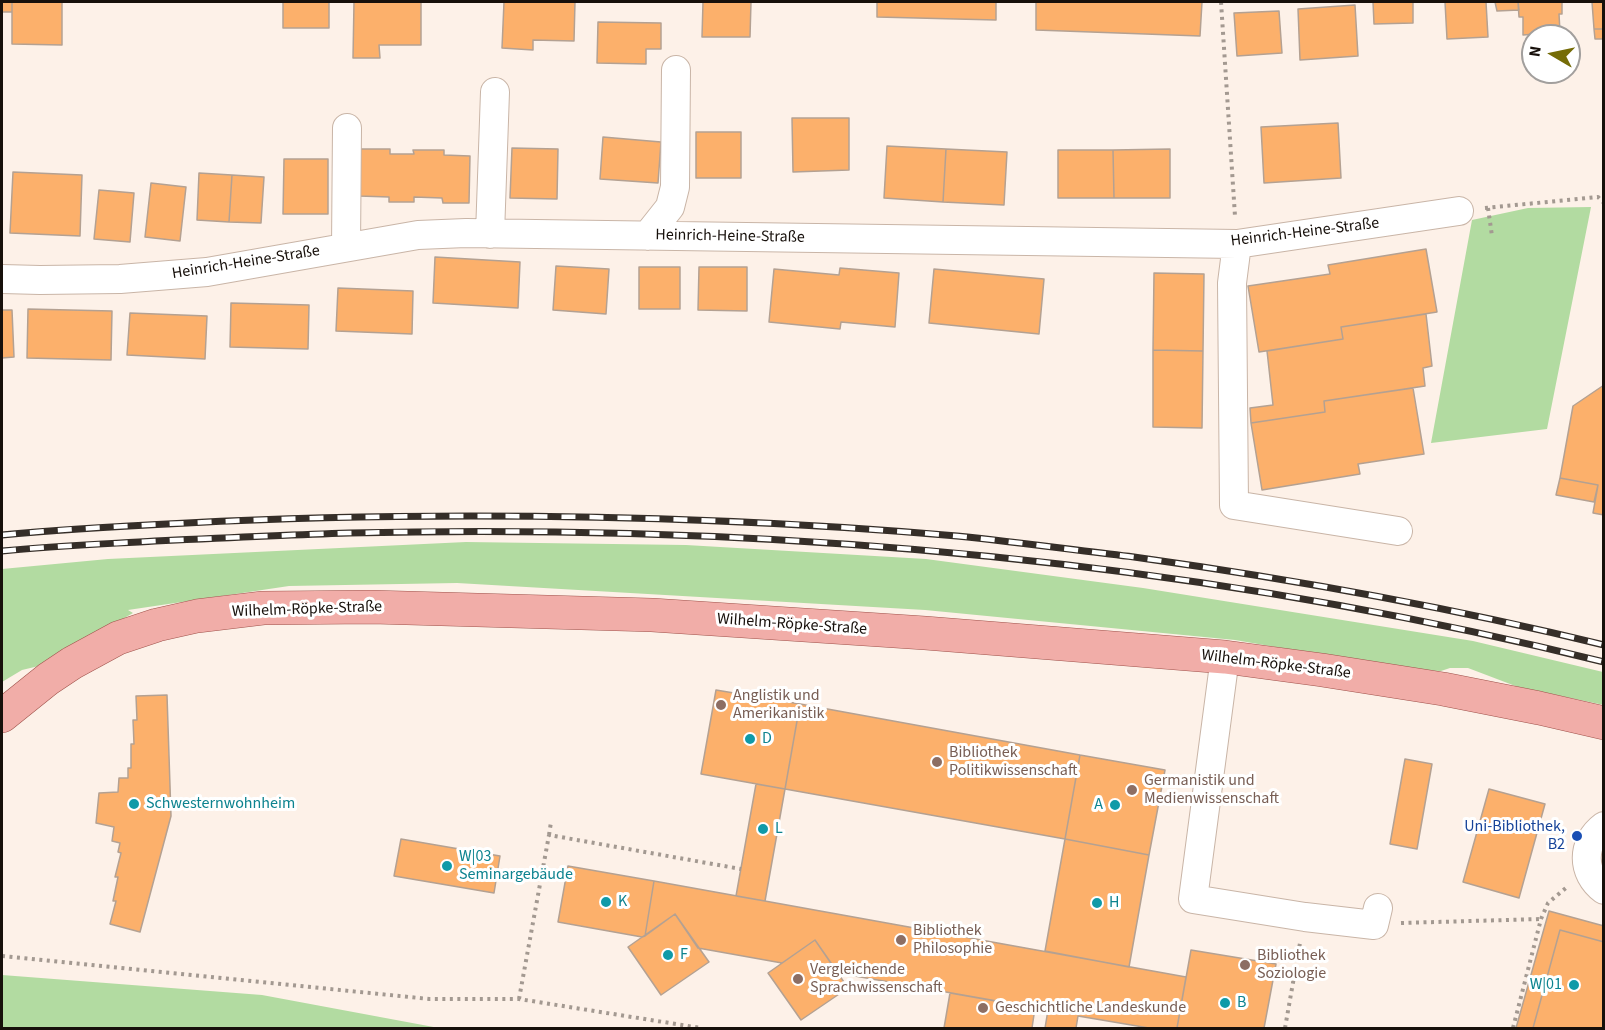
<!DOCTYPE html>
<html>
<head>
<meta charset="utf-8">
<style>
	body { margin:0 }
	#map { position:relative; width:1605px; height:1030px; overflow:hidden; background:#fdf1e8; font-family:"Source Sans 3",sans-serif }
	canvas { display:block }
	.frame { position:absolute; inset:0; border:3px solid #17100b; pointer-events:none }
	.north { position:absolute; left:1521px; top:24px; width:60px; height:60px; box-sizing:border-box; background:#fff; border:2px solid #a29f9d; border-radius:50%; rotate:279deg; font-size:16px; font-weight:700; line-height:24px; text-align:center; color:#17100b }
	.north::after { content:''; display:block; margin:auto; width:21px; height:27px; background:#756c07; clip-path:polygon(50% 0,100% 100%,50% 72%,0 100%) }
</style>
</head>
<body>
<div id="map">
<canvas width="1605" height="1030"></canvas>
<div class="frame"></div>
<div class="north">N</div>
</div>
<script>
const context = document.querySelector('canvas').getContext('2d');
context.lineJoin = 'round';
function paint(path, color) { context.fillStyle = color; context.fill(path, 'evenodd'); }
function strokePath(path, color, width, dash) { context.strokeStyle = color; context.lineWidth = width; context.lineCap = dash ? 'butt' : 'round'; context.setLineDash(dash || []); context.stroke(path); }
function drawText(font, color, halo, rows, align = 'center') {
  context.font = font + ' "Source Sans 3",sans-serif'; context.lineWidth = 6; context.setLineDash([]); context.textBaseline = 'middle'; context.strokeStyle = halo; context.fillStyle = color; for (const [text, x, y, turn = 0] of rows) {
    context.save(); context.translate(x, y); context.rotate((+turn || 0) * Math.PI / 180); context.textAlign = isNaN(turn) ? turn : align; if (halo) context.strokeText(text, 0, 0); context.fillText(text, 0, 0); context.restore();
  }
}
paint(new Path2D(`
	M 1591,207 L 1547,429 L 1431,443 L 1472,220 L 1528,208 Z
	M 466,542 L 686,545 L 926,559 L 1143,588 L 1473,641 L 1603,672 L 1604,705 L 1518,687 L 1468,668 L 1450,668 L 1441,671 L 1409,670 L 1235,640 L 925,610 L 457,583 L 289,586 L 128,610 L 133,613 L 43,665 L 22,670 L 2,682 L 2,569 L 108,559 Z
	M 2,975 L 262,995 L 439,1028 L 2,1028 Z`), '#b2dba1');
const building = new Path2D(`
	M 2,2 L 12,2 L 12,12 L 2,12 Z
	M 12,2 L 62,2 L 62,45 L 12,44 Z
	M 283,2 L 329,2 L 329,28 L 283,28 Z
	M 354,2 L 421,2 L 421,45 L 379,45 L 380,58 L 353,58 Z
	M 504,2 L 575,2 L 574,41 L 533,40 L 533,50 L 502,48 Z
	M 703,2 L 751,2 L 750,37 L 702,37 Z
	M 877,2 L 996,2 L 996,20 L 877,17 Z
	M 1036,2 L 1202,2 L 1200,36 L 1036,30 Z
	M 1373,2 L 1413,2 L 1413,23 L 1374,24 Z
	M 1445,2 L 1486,2 L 1488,37 L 1447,39 Z
	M 1495,2 L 1518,2 L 1519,10 L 1497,11 Z
	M 1518,2 L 1562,2 L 1562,14 L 1559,14 L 1560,32 L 1523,35 L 1523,17 L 1519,17 Z
	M 1592,2 L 1604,2 L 1604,29 L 1594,29 Z
	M 1355,5 L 1358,56 L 1300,60 L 1298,9 Z
	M 1279,11 L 1282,53 L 1237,56 L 1234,13 Z
	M 598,22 L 661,23 L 661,49 L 646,49 L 646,64 L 597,63 Z
	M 1594,29 L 1604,29 L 1604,39 L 1595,39 Z
	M 792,118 L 849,118 L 849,170 L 793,172 Z
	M 1338,123 L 1341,178 L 1264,183 L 1261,127 Z
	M 696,132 L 741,132 L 741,178 L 696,178 Z
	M 603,137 L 661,142 L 658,183 L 600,179 Z
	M 887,146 L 946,149 L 943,202 L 884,198 Z
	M 512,148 L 558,149 L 557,199 L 510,198 Z
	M 360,149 L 390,149 L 390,154 L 414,154 L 413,150 L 444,150 L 444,155 L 470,156 L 469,203 L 443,203 L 442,198 L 414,197 L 414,202 L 389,202 L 389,197 L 359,196 Z
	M 946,149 L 1007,152 L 1004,205 L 943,202 Z
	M 1170,149 L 1170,198 L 1114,198 L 1113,150 Z
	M 1058,150 L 1113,150 L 1114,198 L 1058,198 Z
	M 284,159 L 328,159 L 328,214 L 283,214 Z
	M 13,172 L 82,175 L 80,236 L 10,233 Z
	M 199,173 L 232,175 L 229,222 L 197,220 Z
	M 232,175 L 264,177 L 261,223 L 229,222 Z
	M 151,183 L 186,187 L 180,241 L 145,237 Z
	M 99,190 L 134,193 L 130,242 L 94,239 Z
	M 1426,249 L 1437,312 L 1341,327 L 1343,339 L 1259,352 L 1248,286 L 1330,274 L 1328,265 Z
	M 435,257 L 520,262 L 518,308 L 433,303 Z
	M 556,266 L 609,269 L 606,314 L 553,310 Z
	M 639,267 L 680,267 L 680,309 L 639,309 Z
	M 699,267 L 747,267 L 747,311 L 698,310 Z
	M 840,268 L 899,273 L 895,327 L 841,322 L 840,329 L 769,322 L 774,269 L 839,275 Z
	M 934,269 L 1044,279 L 1039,334 L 929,323 Z
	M 1154,273 L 1204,274 L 1203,351 L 1153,350 Z
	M 338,288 L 413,291 L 412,334 L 336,331 Z
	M 231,303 L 309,305 L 308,349 L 230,347 Z
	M 28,309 L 112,311 L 111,360 L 27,358 Z
	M 2,310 L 12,310 L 14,357 L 2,358 Z
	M 130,313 L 207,316 L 205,359 L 127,355 Z
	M 1426,314 L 1432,366 L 1423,368 L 1425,386 L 1324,401 L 1325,412 L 1251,423 L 1250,408 L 1273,405 L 1267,351 L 1343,339 L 1341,327 Z
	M 1153,350 L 1203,351 L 1202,428 L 1153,427 Z
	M 1604,385 L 1604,515 L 1593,513 L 1598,485 L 1560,478 L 1573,406 Z
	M 1413,388 L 1424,454 L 1358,464 L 1360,474 L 1262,490 L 1251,423 L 1325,412 L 1324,401 Z
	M 1560,478 L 1598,485 L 1594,502 L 1556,495 Z
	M 716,690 L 800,704 L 785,789 L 701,774 Z
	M 167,695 L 171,816 L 140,932 L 110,924 L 116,901 L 113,901 L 118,877 L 115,877 L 121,853 L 118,852 L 120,843 L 112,841 L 114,827 L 96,823 L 99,793 L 118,792 L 119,778 L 128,778 L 128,768 L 131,768 L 131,744 L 134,744 L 133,720 L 137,720 L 136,696 Z
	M 800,704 L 1080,755 L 1065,839 L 785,789 Z
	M 1080,755 L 1165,770 L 1149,855 L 1065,839 Z
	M 1405,759 L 1432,764 L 1417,849 L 1390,844 Z
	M 756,784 L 785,789 L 765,901 L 736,896 Z
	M 1489,789 L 1545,804 L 1519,898 L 1463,882 Z
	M 401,839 L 500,856 L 494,893 L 394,876 Z
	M 1065,839 L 1149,855 L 1129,967 L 1045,951 Z
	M 568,866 L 654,881 L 645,936 L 642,937 L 558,922 Z
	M 654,881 L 1186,977 L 1177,1028 L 1149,1028 L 1078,1016 L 1076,1028 L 1045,1028 L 1048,1010 L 838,973 L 815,940 L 782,963 L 698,948 L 675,914 L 645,936 Z
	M 1549,911 L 1604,926 L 1604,942 L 1560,930 L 1533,1028 L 1516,1028 Z
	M 675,914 L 709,962 L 661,995 L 628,947 Z
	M 1560,930 L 1604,942 L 1604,1028 L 1533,1028 Z
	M 815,940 L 848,988 L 801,1020 L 768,973 Z
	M 1191,950 L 1276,964 L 1264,1028 L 1177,1028 Z
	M 950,993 L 1035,1008 L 1032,1028 L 944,1028 Z`);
paint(building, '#fcb06b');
strokePath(building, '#b4a192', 1.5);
const minor = new Path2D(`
	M 490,234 L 495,92
	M 647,236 L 670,207 L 675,187 L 676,70
	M 1237,244 L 1232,283 L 1234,505 L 1398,531
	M 346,247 L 347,128
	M 2,279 L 40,280 L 120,279 L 207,272 L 418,235 L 466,233 L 1237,244 L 1459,211
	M 1225,657 L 1193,899 L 1305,917 L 1374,925 L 1378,908
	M 1604,826 C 1581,843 1581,873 1604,890`);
const major = new Path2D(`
	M 2,716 L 48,679 L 72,663 L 118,638 L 157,625 L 197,616 L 263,608 L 372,607 L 652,615 L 925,633 L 1225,657 L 1322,670 L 1443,689 L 1539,708 L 1604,723`);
strokePath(minor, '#c9b5a7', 30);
strokePath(major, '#9f524b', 34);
strokePath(new Path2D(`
	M 1221,2 L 1235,216
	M 1485,208 L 1598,197 L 1604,203
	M 1488,208 L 1492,236
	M 549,835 L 551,822
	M 1401,923 L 1541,919
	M 2,956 L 429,999 L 519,999 L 701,1028
	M 519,999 L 549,835 L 741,869
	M 1285,1028 L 1300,943
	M 1513,1028 L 1541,919 L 1548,903 L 1567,887`), '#a39991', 4, [3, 4.5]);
strokePath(minor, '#fff', 28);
strokePath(major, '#f1ada8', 33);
const rail = new Path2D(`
	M 2,535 C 63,529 125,526 187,523 C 282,518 376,516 471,516 C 633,516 795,522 957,536 C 1016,542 1075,550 1134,557 C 1292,579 1449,607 1604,645
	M 2,551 C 53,546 104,544 155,541 C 220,538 285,535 349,533 C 771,523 1194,560 1604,662`);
strokePath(rail, '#352e28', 7);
strokePath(rail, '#fff', 4.5, [14]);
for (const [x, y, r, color] of [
	[721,705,6,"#8d6e63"],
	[750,739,6,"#0f9aa8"],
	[937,762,6,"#8d6e63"],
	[1132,790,6,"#8d6e63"],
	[134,804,6,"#0f9aa8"],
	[1115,805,6,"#0f9aa8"],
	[763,829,6,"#0f9aa8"],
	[1577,836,6,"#1a4fb4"],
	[447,866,6,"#0f9aa8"],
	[606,902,6,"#0f9aa8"],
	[1097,903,6,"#0f9aa8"],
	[901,940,6,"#8d6e63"],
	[668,955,6,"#0f9aa8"],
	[1245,965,6,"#8d6e63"],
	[798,979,6,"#8d6e63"],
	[1574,985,6,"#0f9aa8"],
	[1225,1003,6,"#0f9aa8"],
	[983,1008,6,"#8d6e63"]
]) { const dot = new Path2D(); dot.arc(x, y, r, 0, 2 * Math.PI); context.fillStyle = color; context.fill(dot); strokePath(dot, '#fff', 2); }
drawText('16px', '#17100b', '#fff', [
	["Heinrich-Heine-Straße",1305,233,-7],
	["Heinrich-Heine-Straße",730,237,1],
	["Heinrich-Heine-Straße",246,263,-9],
	["Wilhelm-Röpke-Straße",307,610,-2],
	["Wilhelm-Röpke-Straße",792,625,4],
	["Wilhelm-Röpke-Straße",1276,665,7]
]);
drawText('16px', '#785e54', '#fff', [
	["Anglistik und",733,696],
	["Amerikanistik",733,714],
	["Bibliothek",949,753],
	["Politikwissenschaft",949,771],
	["Germanistik und",1144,781],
	["Medienwissenschaft",1144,799],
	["Bibliothek",913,931],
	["Philosophie",913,949],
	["Bibliothek",1257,956],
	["Soziologie",1257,974],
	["Vergleichende",810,970],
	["Sprachwissenschaft",810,988],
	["Geschichtliche Landeskunde",995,1008]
], 'left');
drawText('16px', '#0d838f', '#fff', [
	["D",762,739],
	["Schwesternwohnheim",146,804],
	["A",1103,805,"right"],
	["L",775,829],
	["W|03",459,857],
	["Seminargebäude",459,875],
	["K",618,902],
	["H",1109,903],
	["F",680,955],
	["W|01",1562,985,"right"],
	["B",1237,1003]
], 'left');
drawText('16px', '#164399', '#fff', [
	["Uni-Bibliothek,",1565,827],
	["B2",1565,845]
], 'right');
</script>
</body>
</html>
